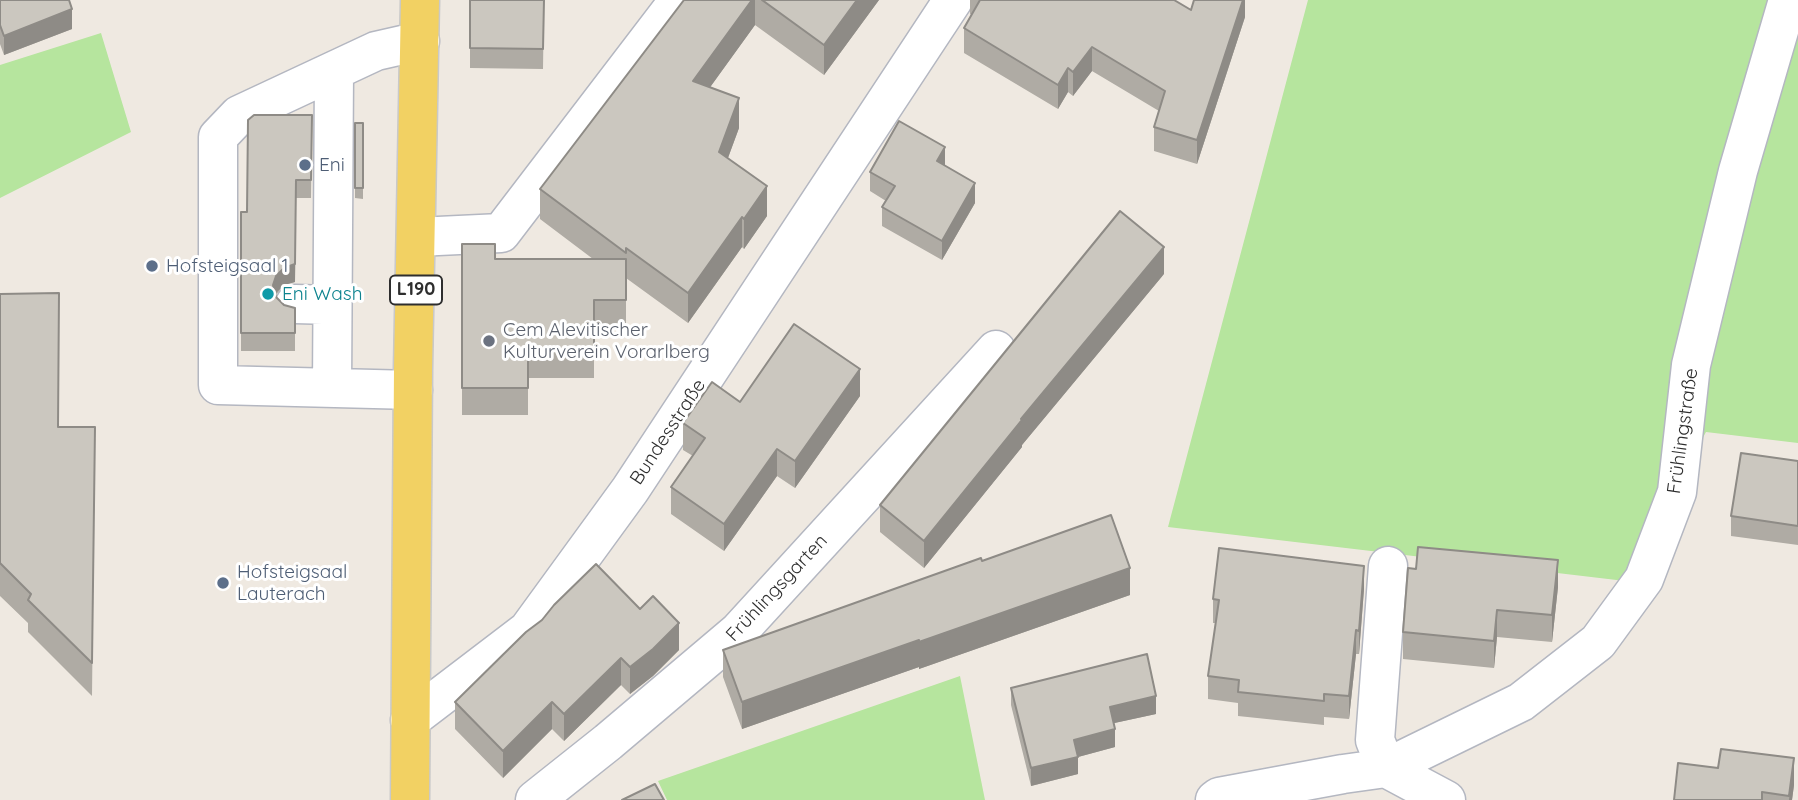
<!DOCTYPE html>
<html>
<head>
<meta charset="utf-8">
<style>
	body { margin:0 }
	canvas { display:block; background:#efe9e1 }
</style>
</head>
<body>
<canvas width="1798" height="800"></canvas>
<script>
const context = document.querySelector('canvas').getContext('2d');
context.lineJoin = 'round';
function paint(path, color) { context.fillStyle = color; context.fill(path, 'evenodd'); }
function strokePath(path, color, width, dash) { context.strokeStyle = color; context.lineWidth = width; context.lineCap = dash ? 'butt' : 'round'; context.setLineDash(dash || []); context.stroke(path); }
function drawText(font, color, halo, rows, align = 'center') {
  context.font = font + ' Quicksand,sans-serif'; context.lineWidth = 6; context.setLineDash([]); context.textBaseline = 'middle'; context.strokeStyle = halo; context.fillStyle = color; for (const [text, x, y, turn = 0] of rows) {
    context.save(); context.translate(x, y); context.rotate((+turn || 0) * Math.PI / 180); context.textAlign = isNaN(turn) ? turn : align; if (halo) context.strokeText(text, 0, 0); context.fillText(text, 0, 0); context.restore();
  }
}
paint(new Path2D(`
	M 1308,0 L 1798,0 L 1798,443 L 1706,432 L 1625,581 L 1168,527 Z
	M 101,33 L 131,132 L 0,198 L 0,65 Z
	M 960,676 L 985,800 L 667,800 L 658,781 Z`), '#b6e59e');
const minor = new Path2D(`
	M 417,237 L 501,233 L 679,0
	M 295,304 L 332,305
	M 332,388 L 334,72
	M 413,390 L 218,385 L 218,137 L 239,115 L 376,51 L 420,41
	M 410,720 L 528,630 L 630,490 L 953,0
	M 1386,768 L 1375,740 L 1388,566
	M 1386,768 L 1446,800
	M 535,800 L 608,742 L 738,632 L 996,350
	M 1215,800 L 1219,797 L 1343,774 L 1386,768 L 1521,702 L 1598,642 L 1644,579 L 1677,492 L 1691,365 L 1738,171 L 1788,0`);
const major = new Path2D(`
	M 410,800 L 413,369 L 420,0`);
strokePath(minor, '#b4b7c1', 41);
strokePath(major, '#c9c9c9', 41);
strokePath(minor, '#fff', 38);
strokePath(major, '#f2d163', 38);
paint(new Path2D(`
	M 0,0 L 72,29 L 4,55 L 0,44 Z
	M 470,0 L 544,0 L 543,69 L 470,68 Z
	M 684,0 L 879,0 L 824,75 L 755,25 L 710,87 L 739,128 L 728,158 L 767,216 L 744,249 L 742,247 L 688,323 L 626,278 L 626,327 L 594,327 L 594,378 L 528,378 L 528,415 L 462,415 L 462,244 L 495,259 L 593,259 L 540,219 L 540,189 Z
	M 970,0 L 1174,0 L 1191,10 L 1245,0 L 1245,17 L 1197,164 L 1154,151 L 1154,127 L 1159,111 L 1092,71 L 1073,96 L 1068,92 L 1058,109 L 964,53 L 964,28 L 972,15 L 970,14 Z
	M 312,115 L 311,198 L 296,198 L 295,282 L 284,285 L 276,295 L 276,297 L 284,305 L 295,308 L 295,351 L 241,351 L 241,212 L 247,212 Z
	M 355,123 L 363,123 L 363,199 L 355,198 Z
	M 945,166 L 975,203 L 942,260 L 882,226 L 882,207 L 886,201 L 870,191 L 870,172 Z
	M 1164,274 L 1022,445 L 1022,447 L 924,568 L 880,532 L 880,505 Z
	M 0,294 L 58,427 L 95,427 L 92,696 L 28,632 L 28,623 L 0,596 Z
	M 860,396 L 795,488 L 777,476 L 724,551 L 671,514 L 671,487 L 693,456 L 683,450 L 683,423 L 740,402 Z
	M 1798,461 L 1798,545 L 1731,536 L 1731,516 Z
	M 982,561 L 1130,595 L 919,669 L 919,667 L 742,729 L 723,677 L 723,650 Z
	M 1558,587 L 1552,642 L 1497,637 L 1494,668 L 1403,659 L 1403,632 Z
	M 1364,589 L 1359,654 L 1356,654 L 1349,719 L 1324,717 L 1324,725 L 1238,716 L 1238,703 L 1208,699 L 1208,676 L 1216,623 L 1213,623 L 1213,599 Z
	M 526,632 L 679,650 L 653,676 L 630,694 L 621,685 L 564,741 L 552,729 L 503,778 L 455,729 L 455,702 Z
	M 1011,688 L 1156,714 L 1114,723 L 1115,747 L 1078,757 L 1078,774 L 1031,786 L 1011,705 Z
	M 1794,785 L 1792,800 L 1674,800 Z`), '#afaba4');
paint(new Path2D(`
	M 752,0 L 755,0 L 755,25 L 693,111 L 693,81 Z
	M 857,0 L 879,0 L 824,75 L 824,45 Z
	M 1243,0 L 1245,0 L 1245,17 L 1197,164 L 1197,140 Z
	M 72,9 L 72,29 L 4,55 L 4,36 Z
	M 1092,47 L 1092,71 L 1073,96 L 1073,72 Z
	M 1068,68 L 1068,92 L 1058,109 L 1058,85 Z
	M 739,98 L 739,128 L 719,182 L 719,152 Z
	M 945,147 L 945,167 L 937,161 Z
	M 296,180 L 295,282 L 284,285 L 276,293 L 273,303 L 273,285 Z
	M 975,183 L 975,203 L 942,260 L 942,241 Z
	M 767,186 L 767,216 L 744,249 L 744,219 Z
	M 742,217 L 742,247 L 688,323 L 688,293 Z
	M 1164,247 L 1164,274 L 1022,445 L 1022,447 L 924,568 L 924,541 L 1021,419 Z
	M 860,369 L 860,396 L 795,488 L 795,461 Z
	M 777,449 L 777,476 L 724,551 L 724,524 Z
	M 1558,560 L 1558,587 L 1552,642 L 1552,615 Z
	M 1364,566 L 1364,589 L 1359,654 L 1359,631 Z
	M 1130,568 L 1130,595 L 919,669 L 919,642 Z
	M 1497,610 L 1497,637 L 1494,668 L 1494,641 Z
	M 679,623 L 679,650 L 653,676 L 630,694 L 630,667 Z
	M 1356,630 L 1356,654 L 1349,719 L 1349,696 Z
	M 919,640 L 919,667 L 742,729 L 742,702 Z
	M 621,658 L 621,685 L 564,741 L 564,714 Z
	M 1156,696 L 1156,714 L 1110,724 L 1110,707 Z
	M 552,702 L 552,729 L 503,778 L 503,751 Z
	M 1115,729 L 1115,747 L 1078,757 L 1078,774 L 1031,786 L 1031,768 L 1074,740 Z
	M 1794,758 L 1794,785 L 1792,800 L 1789,800 Z`), '#8e8b86');
const building = new Path2D(`
	M 0,0 L 69,0 L 72,9 L 4,36 L 0,25 Z
	M 470,0 L 544,0 L 543,49 L 470,48 Z
	M 684,0 L 752,0 L 693,81 L 739,98 L 719,152 L 767,186 L 744,219 L 742,217 L 688,293 L 626,248 L 626,253 L 540,189 Z
	M 762,0 L 857,0 L 824,45 Z
	M 980,0 L 1174,0 L 1191,10 L 1194,0 L 1243,0 L 1197,140 L 1154,127 L 1165,91 L 1092,47 L 1073,72 L 1068,68 L 1058,85 L 964,28 Z
	M 254,115 L 312,115 L 311,180 L 296,180 L 295,264 L 284,268 L 276,276 L 273,285 L 276,297 L 284,305 L 295,308 L 295,333 L 241,333 L 241,212 L 247,212 L 248,120 Z
	M 899,121 L 945,147 L 937,161 L 975,183 L 942,241 L 882,207 L 895,186 L 870,172 Z
	M 355,123 L 363,123 L 363,188 L 355,188 Z
	M 1120,211 L 1164,247 L 1021,419 L 1022,420 L 924,541 L 880,505 Z
	M 462,244 L 495,244 L 495,259 L 626,259 L 626,300 L 594,300 L 594,351 L 528,351 L 528,388 L 462,388 Z
	M 59,293 L 58,427 L 95,427 L 92,663 L 28,600 L 31,594 L 0,563 L 0,294 Z
	M 794,324 L 860,369 L 795,461 L 777,449 L 724,524 L 671,487 L 705,438 L 683,423 L 712,382 L 740,402 Z
	M 1741,453 L 1798,461 L 1798,526 L 1731,516 Z
	M 1111,515 L 1130,568 L 919,642 L 919,640 L 742,702 L 723,650 L 981,558 L 982,561 Z
	M 1418,547 L 1558,560 L 1552,615 L 1497,610 L 1494,641 L 1403,632 L 1408,568 L 1416,569 Z
	M 1219,548 L 1364,566 L 1359,631 L 1356,630 L 1349,696 L 1324,694 L 1324,701 L 1238,692 L 1239,680 L 1208,676 L 1219,600 L 1213,599 Z
	M 596,564 L 640,609 L 653,596 L 679,623 L 653,649 L 630,667 L 621,658 L 564,714 L 552,702 L 503,751 L 455,702 L 526,632 L 542,620 L 554,605 Z
	M 1147,654 L 1156,696 L 1110,707 L 1115,729 L 1074,740 L 1078,757 L 1031,768 L 1011,688 Z
	M 1721,749 L 1794,758 L 1789,796 L 1762,792 L 1762,800 L 1674,800 L 1678,763 L 1718,768 Z
	M 655,784 L 664,800 L 622,800 Z`);
paint(building, '#cbc7bf');
strokePath(building, '#8e8b86', 2);
for (const [x, y, r, color] of [
	[305,165,7,"#5c6f8a"],
	[152,266,7,"#5c6f8a"],
	[268,294,7,"#0f9aa8"],
	[489,341,7,"#6b7280"],
	[223,583,7,"#5c6f8a"]
]) { const dot = new Path2D(); dot.arc(x, y, r, 0, 2 * Math.PI); context.fillStyle = color; context.fill(dot); strokePath(dot, '#fff', 2.5); }
for (const [x, y, w] of [
	[416,290,52]
]) { const box = new Path2D(); box.roundRect(x - w / 2, y - 14.5, w, 29, 5); context.fillStyle = '#fff'; context.fill(box); strokePath(box, '#2e2e2e', 2); }
drawText('bold 18px', '#2e2e2e', null, [
	["L190",416,290]
]);
drawText('19px', '#4e5e75', '#fff', [
	["Eni",319,165],
	["Hofsteigsaal 1",166,266],
	["Hofsteigsaal",237,572],
	["Lauterach",237,594]
], 'left');
drawText('19px', '#0d838f', '#fff', [
	["Eni Wash",282,294]
], 'left');
drawText('19px', '#5b616d', '#fff', [
	["Cem Alevitischer",503,330],
	["Kulturverein Vorarlberg",503,352]
], 'left');
drawText('19px', '#2e2e2e', '#fff', [
	["Frühlingstraße",1683,431,-82],
	["Bundesstraße",668,432,-57],
	["Frühlingsgarten",777,588,-47]
]);
</script>
</body>
</html>
